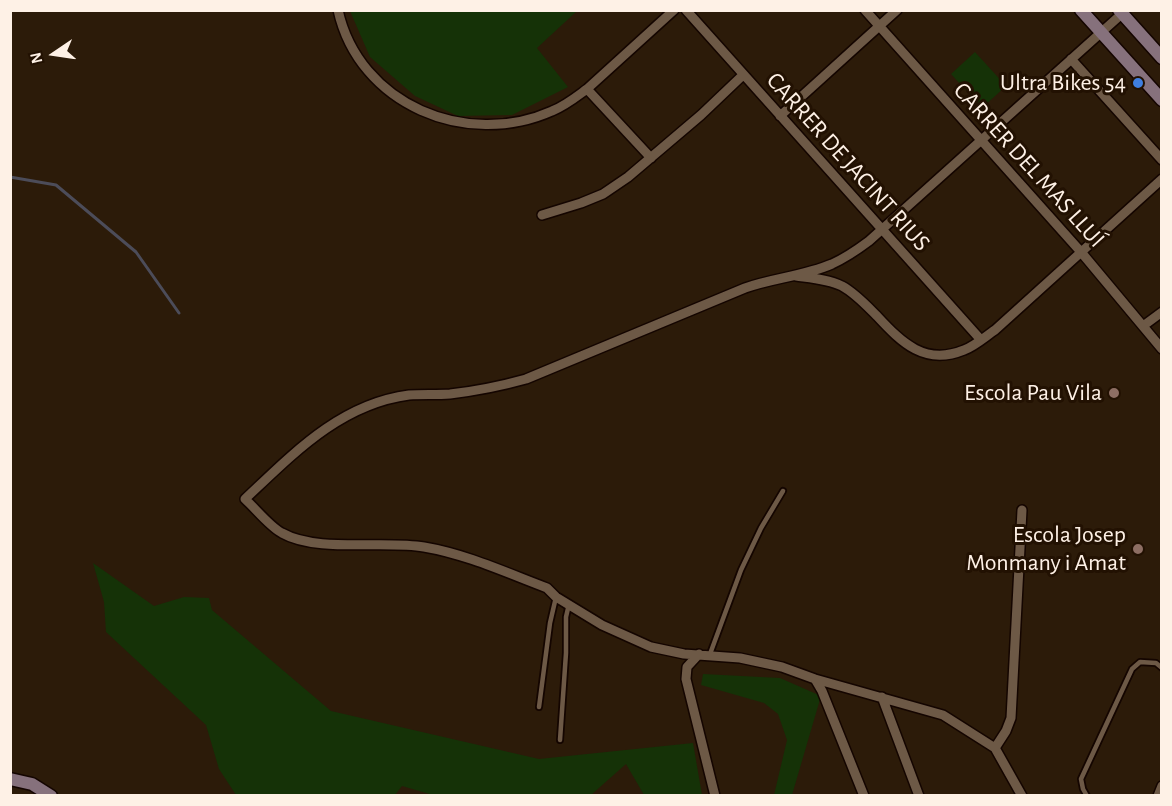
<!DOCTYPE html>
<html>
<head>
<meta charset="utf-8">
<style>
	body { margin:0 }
	#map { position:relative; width:1172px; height:806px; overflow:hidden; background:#2c1b09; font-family:"Alegreya Sans",sans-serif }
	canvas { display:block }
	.frame { position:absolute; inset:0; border:12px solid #fef1e6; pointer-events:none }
	.north { position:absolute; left:24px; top:24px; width:60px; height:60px; -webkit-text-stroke:4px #221102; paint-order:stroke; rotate:257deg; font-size:16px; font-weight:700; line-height:24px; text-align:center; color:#fef1e6 }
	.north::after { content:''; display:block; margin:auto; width:21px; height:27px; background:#fef1e6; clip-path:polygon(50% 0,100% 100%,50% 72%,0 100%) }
</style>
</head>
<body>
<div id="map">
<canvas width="1172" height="806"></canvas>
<div class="frame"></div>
<div class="north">N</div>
</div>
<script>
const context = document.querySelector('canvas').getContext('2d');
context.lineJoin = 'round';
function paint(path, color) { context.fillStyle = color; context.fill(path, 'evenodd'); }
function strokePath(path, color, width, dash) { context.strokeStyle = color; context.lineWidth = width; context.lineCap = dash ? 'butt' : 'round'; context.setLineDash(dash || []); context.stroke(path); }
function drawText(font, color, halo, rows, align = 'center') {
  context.font = font + ' "Alegreya Sans",sans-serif'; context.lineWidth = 6; context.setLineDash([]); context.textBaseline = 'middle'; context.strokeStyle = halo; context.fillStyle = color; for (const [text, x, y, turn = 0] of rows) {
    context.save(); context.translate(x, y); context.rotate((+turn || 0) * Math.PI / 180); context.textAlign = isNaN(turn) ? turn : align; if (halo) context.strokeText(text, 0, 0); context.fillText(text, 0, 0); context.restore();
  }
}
paint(new Path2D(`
	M 350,11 L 577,11 L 537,48 L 568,87 L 512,115 L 458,116 L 415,96 L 370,57 Z
	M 975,52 L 1006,86 L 982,108 L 951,74 Z
	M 93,563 L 154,606 L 184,597 L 209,598 L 212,610 L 331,711 L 539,759 L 693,743 L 702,795 L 644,795 L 626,764 L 591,795 L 433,795 L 402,786 L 395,795 L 236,795 L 219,769 L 206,725 L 106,632 L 104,602 Z
	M 703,674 L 780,678 L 821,696 L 792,795 L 774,795 L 787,740 L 778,714 L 764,703 L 701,685 Z`), '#153207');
strokePath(new Path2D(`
	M 10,177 L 56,185 L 136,252 L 179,313`), '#4c4c59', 3);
const lane = new Path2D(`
	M 710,654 L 741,570 L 761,528 L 783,491
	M 539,707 L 550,623 L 556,597
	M 560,740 L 566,653 L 566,617 L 569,604
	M 1087,796 L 1083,789 L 1081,779 L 1132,669 L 1140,662 L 1156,663 L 1162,668`);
const street = new Path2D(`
	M 338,10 C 359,105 467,149 552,111 C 565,106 576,97 587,89 L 674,10
	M 686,10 L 981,340
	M 865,10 L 1081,252 L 1162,349
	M 1071,59 L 1162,160
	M 587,89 L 651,158
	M 780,116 L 897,10
	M 542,215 L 581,203 L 603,194 L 628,177 L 701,115 L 743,75
	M 796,276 C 811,278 828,279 842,286 C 855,293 866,305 877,316 C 902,343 925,366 964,350 C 975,346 986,336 995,330 L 1162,179
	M 1143,326 L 1162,312
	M 699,654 L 687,667 L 686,679 L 715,796
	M 815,679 L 822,691 L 864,796
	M 882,697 L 919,796
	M 995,748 L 1006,731 L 1011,718 L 1022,510
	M 1022,796 L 995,748 L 943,715 L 815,679 L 782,667 L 740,658 L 684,654 L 651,647 L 602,625 L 556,597 L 547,588 C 507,573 466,554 424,547 C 384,540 317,553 282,533 C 270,527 256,509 245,499 C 293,454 340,404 409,395 C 422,394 436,395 450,394 C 476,391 501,386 526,379 L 745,288 C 773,278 804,276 832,264 C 845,258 857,250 869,241 L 1125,11
	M 1158,796 L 1162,786`);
const secondary = new Path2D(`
	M 1081,10 L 1162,100
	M 1119,10 L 1162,58
	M 10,779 L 32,784 L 51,796`);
strokePath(lane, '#140500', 8);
strokePath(street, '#140500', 12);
strokePath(secondary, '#140500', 15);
strokePath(lane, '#6d5946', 4.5);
strokePath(street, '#6d5946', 9);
strokePath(secondary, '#86717c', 12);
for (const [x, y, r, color] of [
	[1138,83,6,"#3f7fe0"],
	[1114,393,6,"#8d6e63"],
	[1138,549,6,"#8d6e63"]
]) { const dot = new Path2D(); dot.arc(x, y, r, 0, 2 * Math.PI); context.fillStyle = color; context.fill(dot); strokePath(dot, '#221102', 2); }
drawText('24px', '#fef1e6', '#221102', [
	["Ultra Bikes 54",1126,83],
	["Escola Pau Vila",1102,393],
	["Escola Josep",1126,535],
	["Monmany i Amat",1126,563]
], 'right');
drawText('24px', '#fef1e6', '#221102', [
	["CARRER DE JACINT RIUS",848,162,48],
	["CARRER DEL MAS LLUÍ",1029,165,48]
]);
</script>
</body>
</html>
